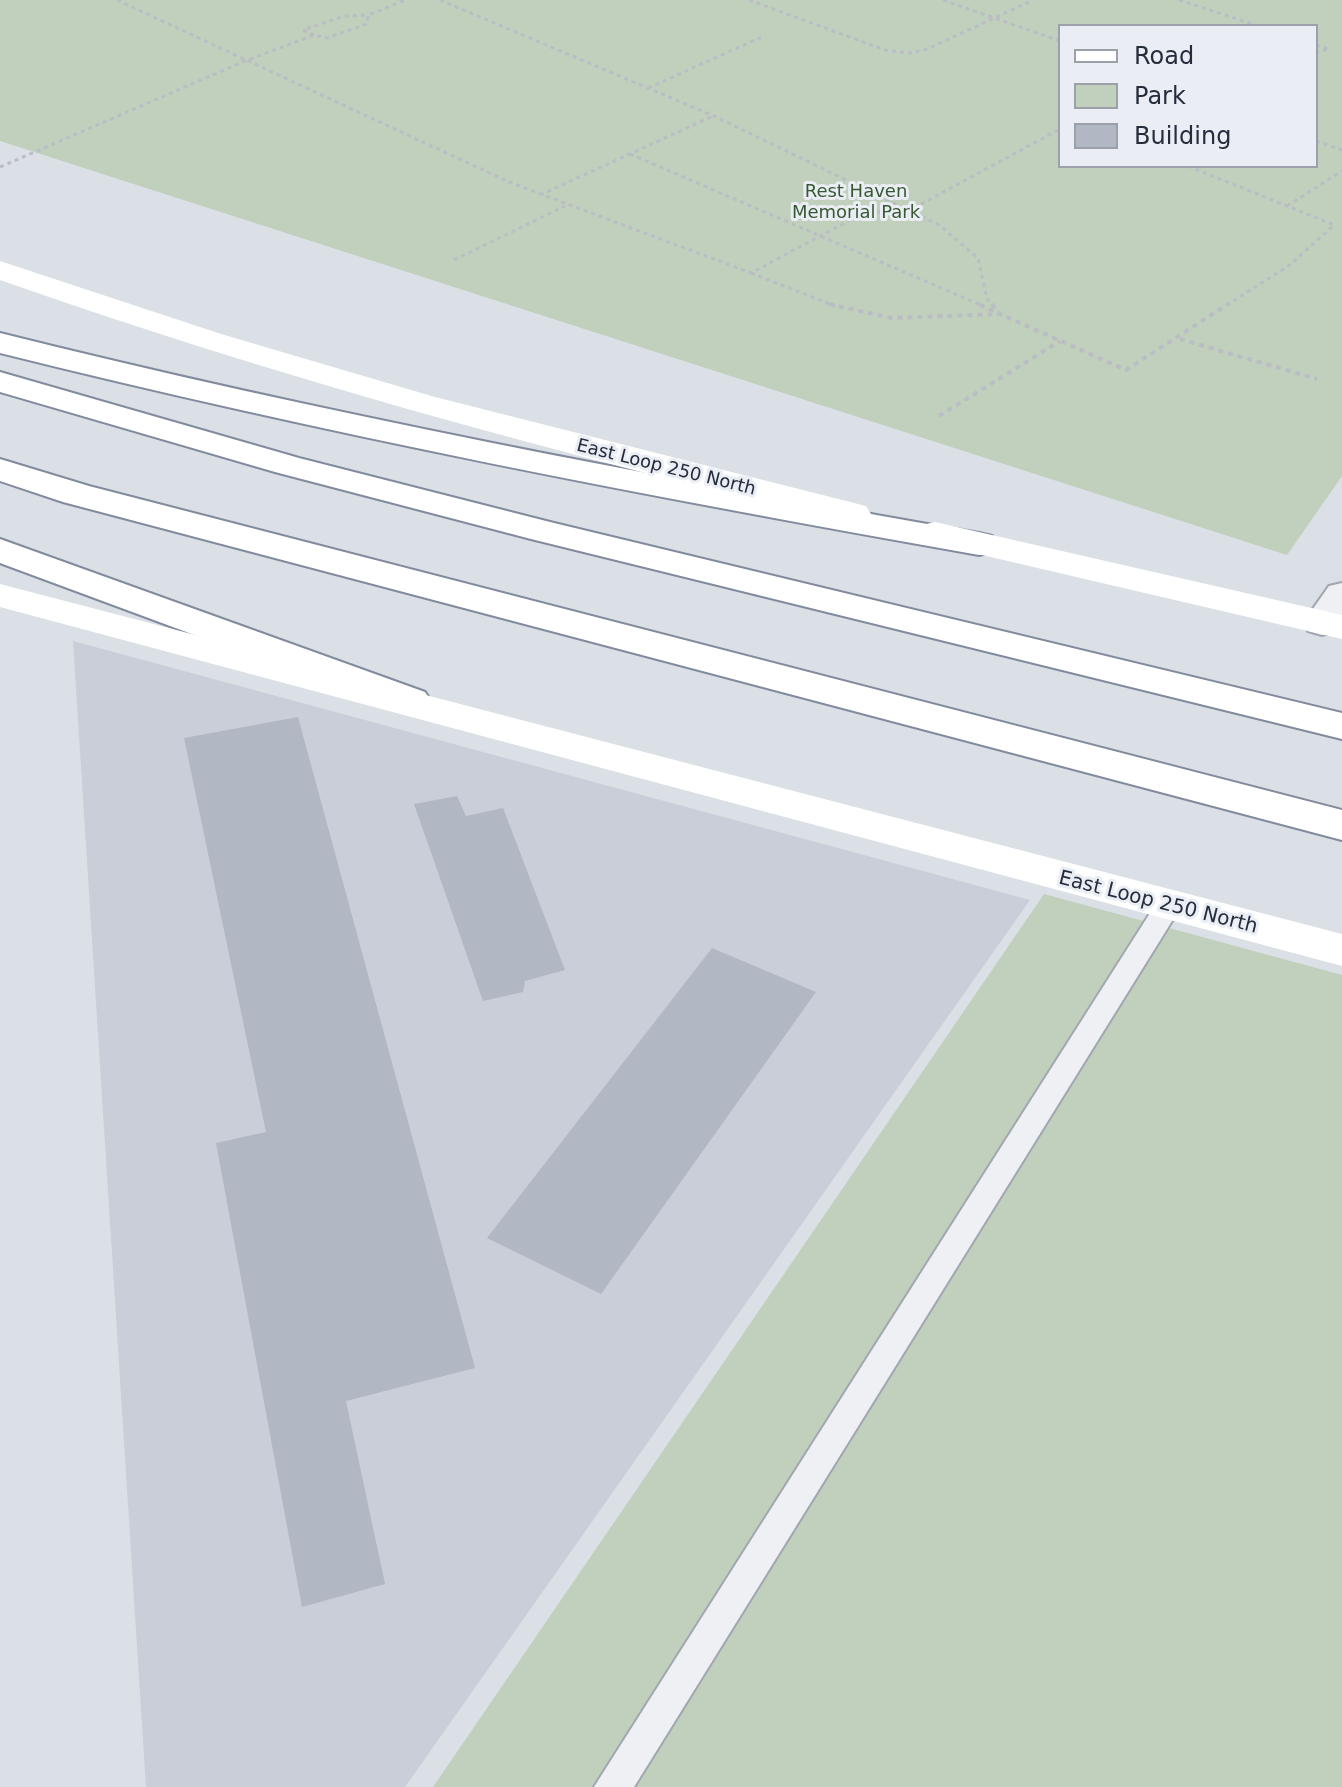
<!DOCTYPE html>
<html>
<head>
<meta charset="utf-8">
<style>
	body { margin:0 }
	#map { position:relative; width:1342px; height:1787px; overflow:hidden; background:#dbdfe6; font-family:"DejaVu Sans",sans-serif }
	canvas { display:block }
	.legend { position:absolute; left:1058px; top:24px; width:260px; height:144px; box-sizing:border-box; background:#eaeef4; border:2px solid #9ba0aa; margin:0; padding:10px 14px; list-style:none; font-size:24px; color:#252c3c }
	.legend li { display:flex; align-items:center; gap:16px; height:40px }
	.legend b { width:40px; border:2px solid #9ba0aa }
</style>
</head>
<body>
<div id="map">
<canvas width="1342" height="1787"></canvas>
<ul class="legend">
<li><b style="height:10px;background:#fff"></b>Road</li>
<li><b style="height:22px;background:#c0d0bc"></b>Park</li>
<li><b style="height:22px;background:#b2b8c3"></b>Building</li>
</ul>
</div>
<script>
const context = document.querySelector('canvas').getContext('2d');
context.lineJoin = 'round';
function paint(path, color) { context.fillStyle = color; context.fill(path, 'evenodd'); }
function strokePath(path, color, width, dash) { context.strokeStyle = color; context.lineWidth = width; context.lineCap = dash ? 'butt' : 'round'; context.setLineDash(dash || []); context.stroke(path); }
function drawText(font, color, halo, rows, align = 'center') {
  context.font = font + ' "DejaVu Sans",sans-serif'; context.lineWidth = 6; context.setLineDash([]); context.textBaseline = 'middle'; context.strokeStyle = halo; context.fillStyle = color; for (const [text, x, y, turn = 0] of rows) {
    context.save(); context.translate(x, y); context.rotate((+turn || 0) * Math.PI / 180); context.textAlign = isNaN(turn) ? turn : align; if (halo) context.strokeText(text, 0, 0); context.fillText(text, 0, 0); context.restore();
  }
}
paint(new Path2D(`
	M 73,641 L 1030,900 L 405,1787 L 146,1787 Z`), '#c9ced8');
paint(new Path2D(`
	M 0,0 L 1342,0 L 1342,476 L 1287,555 L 0,141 ZM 1316,26 L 1316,166 L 1060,166 L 1060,26 Z
	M 1044,894 L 1342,975 L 1342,1787 L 433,1787 Z`), '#c0d0bc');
paint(new Path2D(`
	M 298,717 L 475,1368 L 346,1401 L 385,1584 L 302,1607 L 216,1143 L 266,1132 L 184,738 Z
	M 457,796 L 466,816 L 503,808 L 565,970 L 525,981 L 523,992 L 483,1001 L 414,804 Z
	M 712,948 L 816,992 L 601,1294 L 487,1238 Z`), '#b2b8c3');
const service = new Path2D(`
	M 1168,897 L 1177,899 L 1181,906 L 1177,913 L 634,1787 L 594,1787 L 1159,899 Z`);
const tertiary = new Path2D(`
	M 1342,583 L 1342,622 L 1336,631 L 1322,635 L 1308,631 L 1303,623 L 1329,586 Z`);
const motorway = new Path2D(`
	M 0,333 C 324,414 650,476 979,533 L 992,536 L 997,544 L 992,552 L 979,555 C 650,497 324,434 0,353 Z
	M 0,372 L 299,458 L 550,522 L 1342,713 L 1342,739 L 531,539 L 275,472 L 0,392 Z
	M 0,459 L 89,486 L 1342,810 L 1342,840 L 63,502 L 0,481 Z
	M 0,539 L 425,692 L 431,701 L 425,710 L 411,714 L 397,710 L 0,563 Z`);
strokePath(service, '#a1a6b0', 4);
strokePath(tertiary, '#a1a6b0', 4);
strokePath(motorway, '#828b9d', 4);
strokePath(new Path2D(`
	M 117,0 L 509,182 L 751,273 L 869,210 L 899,216 L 1060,129
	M 440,0 L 714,116 L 939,225 L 978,258 L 987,299 L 993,306
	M 749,0 L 885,50 L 908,53 L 925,50 L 1033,0
	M 943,0 L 1060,41
	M 1179,0 L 1259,26
	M 314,35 L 303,30 L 345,16 L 368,15
	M 1316,45 L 1329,49 L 1316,52
	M 648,88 L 764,36
	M 1316,141 L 1342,150
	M 630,154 L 983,306
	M 1188,166 L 1334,225 L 1290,265 L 1225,306
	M 0,167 L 245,61 L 314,35 L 327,38 L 367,24 L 368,15 L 405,0
	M 540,195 L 713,116
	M 1287,206 L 1342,171
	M 454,260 L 565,206
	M 751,273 L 835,306`), '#babdc4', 3, [4, 4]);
strokePath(new Path2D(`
	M 829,304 L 891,318 L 1000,314 L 978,304
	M 992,304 L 1000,314 L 1126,370 L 1228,304
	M 1180,339 L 1317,379
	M 939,416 L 1060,341`), '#babdc4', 4, [5, 5]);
paint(service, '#eef0f4');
paint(tertiary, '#eef0f4');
paint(new Path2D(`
	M 0,261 L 221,334 L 435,397 L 866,506 L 871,514 L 866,522 L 853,525 C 565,455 280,379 0,280 Z
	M 935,522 L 1342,615 L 1342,639 L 922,541 L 917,533 L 922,525 Z
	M 0,584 L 1342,934 L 1342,966 L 0,607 Z`), '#fff');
paint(motorway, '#fff');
drawText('18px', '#375832', '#eaeef4', [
	["Rest Haven",856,192],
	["Memorial Park",856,213]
]);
drawText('18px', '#252c3c', '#eaeef4', [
	["East Loop 250 North",666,468,14]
]);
drawText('20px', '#252c3c', '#eaeef4', [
	["East Loop 250 North",1158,903,14]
]);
</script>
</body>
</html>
